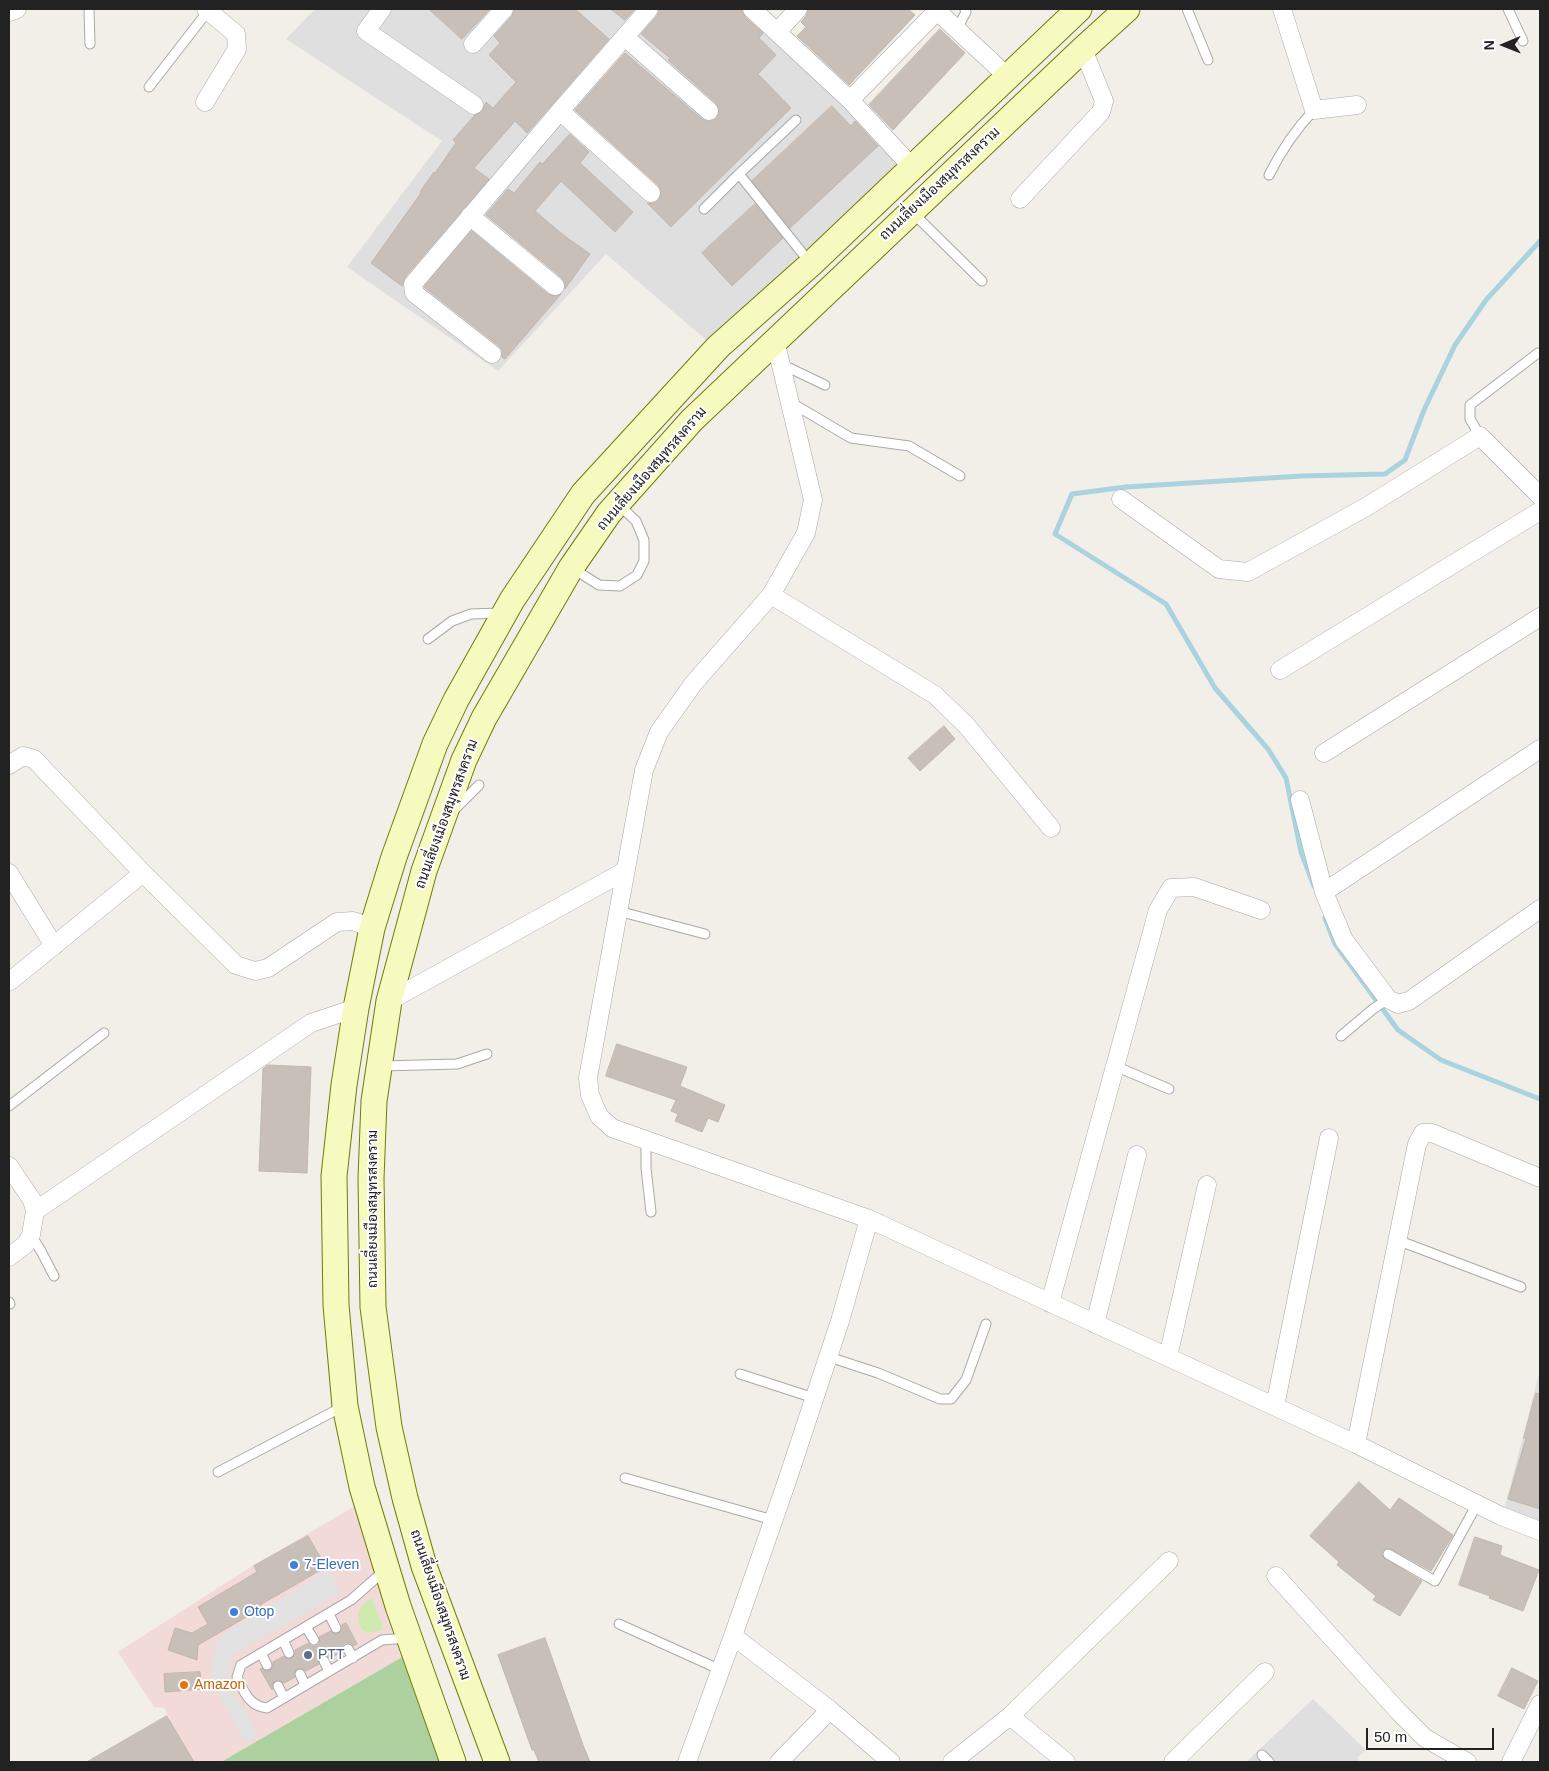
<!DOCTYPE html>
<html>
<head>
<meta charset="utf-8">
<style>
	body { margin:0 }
	#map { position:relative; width:1549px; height:1771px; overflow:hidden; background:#f2efe9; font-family:Helvetica,sans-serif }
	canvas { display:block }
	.frame { position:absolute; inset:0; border:10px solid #222; pointer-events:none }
	.north { position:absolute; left:1479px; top:20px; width:50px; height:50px; -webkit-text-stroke:4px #fff; paint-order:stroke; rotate:269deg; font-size:14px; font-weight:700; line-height:20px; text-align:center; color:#222 }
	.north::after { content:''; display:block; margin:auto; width:18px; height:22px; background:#222; clip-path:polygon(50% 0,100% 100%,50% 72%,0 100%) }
	.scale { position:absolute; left:1366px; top:1728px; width:128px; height:22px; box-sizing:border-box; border:2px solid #222; border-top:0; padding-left:6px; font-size:15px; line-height:18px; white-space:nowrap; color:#222; -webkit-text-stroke:4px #fff; paint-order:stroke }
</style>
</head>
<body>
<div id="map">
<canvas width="1549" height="1771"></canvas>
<div class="frame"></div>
<div class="north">N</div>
<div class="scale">50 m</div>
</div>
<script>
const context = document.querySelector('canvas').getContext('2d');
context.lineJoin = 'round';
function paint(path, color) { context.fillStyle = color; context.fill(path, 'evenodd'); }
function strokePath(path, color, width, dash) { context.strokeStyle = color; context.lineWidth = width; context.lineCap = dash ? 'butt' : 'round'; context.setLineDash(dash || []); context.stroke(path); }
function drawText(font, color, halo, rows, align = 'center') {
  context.font = font + ' Helvetica,Sarabun,sans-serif'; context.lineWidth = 4; context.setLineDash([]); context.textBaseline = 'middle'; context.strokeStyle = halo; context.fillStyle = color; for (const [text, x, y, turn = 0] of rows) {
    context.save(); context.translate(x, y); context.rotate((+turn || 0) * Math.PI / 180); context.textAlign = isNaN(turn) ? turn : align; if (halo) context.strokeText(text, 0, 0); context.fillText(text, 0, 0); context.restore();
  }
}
paint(new Path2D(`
	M 315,9 L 748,9 L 916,172 L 818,271 L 726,357 L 606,254 L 498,371 L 347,267 L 442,141 L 286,39 Z
	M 1540,1370 L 1540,1535 L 1503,1514 Z
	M 1313,1699 L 1366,1750 L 1357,1758 L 1360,1762 L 1246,1762 Z`), '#e0dfdf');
paint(new Path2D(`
	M 362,1502 L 404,1656 L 221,1762 L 193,1762 L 164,1708 L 154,1707 L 118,1652 L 249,1568 Z`), '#f2dad9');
paint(new Path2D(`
	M 372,1598 L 384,1630 L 370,1633 L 362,1630 C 354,1616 358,1606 372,1598 Z`), '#cdebb0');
paint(new Path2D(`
	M 404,1656 L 443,1762 L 221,1762 Z`), '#add19e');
paint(new Path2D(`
	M 329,1570 L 341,1592 L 232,1655 L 228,1677 L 230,1686 L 258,1735 L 245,1742 L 213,1684 L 212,1665 L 217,1643 L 225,1633 Z`), '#e2e2e2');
strokePath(new Path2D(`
	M 1314,886 L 1301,852 L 1286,778 L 1268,749 L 1215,688 L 1166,604 L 1055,534 L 1072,494 L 1126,487 L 1301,476 L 1385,474 L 1405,460 L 1424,410 L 1455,345 L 1486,300 L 1540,241
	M 1325,918 L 1335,944 L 1398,1030 L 1441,1060 L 1540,1099`), '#aad3df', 5);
const building = new Path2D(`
	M 429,9 L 490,9 L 462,39 Z
	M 514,9 L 575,9 L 609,39 L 527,133 L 515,121 L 474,168 L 489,179 L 405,277 L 402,286 L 371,263 L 421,193 L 420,192 L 434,172 L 435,173 L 456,143 L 453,140 L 474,116 L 482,111 L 486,102 L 493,108 L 516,82 L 489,55 L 500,43 L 494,36 L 512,16 Z
	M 611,9 L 635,9 L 625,20 Z
	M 659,9 L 742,9 L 745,17 L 763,33 L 759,38 L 776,55 L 758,74 L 791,108 L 671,227 L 647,203 L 654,203 L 659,200 L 661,190 L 658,185 L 575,110 L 625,53 L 702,119 L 706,121 L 712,121 L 717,118 L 719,108 L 716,103 L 668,60 L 670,58 L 641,34 L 657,16 Z
	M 808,9 L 908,9 L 915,15 L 849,85 L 797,36 L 806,27 L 801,22 L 806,16 Z
	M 940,29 L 965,53 L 893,130 L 869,105 Z
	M 832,106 L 851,126 L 855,121 L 878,146 L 790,228 L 752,181 Z
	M 570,134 L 589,152 L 580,163 L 633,212 L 615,232 L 561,181 L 535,211 L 562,234 L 590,254 L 565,289 L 565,283 L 562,278 L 486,215 L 508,189 L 514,193 L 540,162 L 542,164 Z
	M 755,204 L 783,238 L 732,286 L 702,253 Z
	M 472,231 L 548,294 L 554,296 L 561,294 L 505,359 L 502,357 L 502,350 L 499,346 L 424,287 Z
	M 944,726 L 955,739 L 920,771 L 908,758 Z
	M 617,1044 L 687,1067 L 680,1086 L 725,1105 L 718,1122 L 708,1118 L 702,1132 L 675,1121 L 678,1114 L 671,1111 L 676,1100 L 606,1076 Z
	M 268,1065 L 311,1067 L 307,1173 L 259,1171 L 263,1069 Z
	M 1536,1393 L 1540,1394 L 1540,1509 L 1508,1499 L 1526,1438 L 1524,1438 Z
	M 1359,1482 L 1390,1510 L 1399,1498 L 1453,1535 L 1431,1571 L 1391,1549 L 1388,1548 L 1383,1550 L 1382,1554 L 1385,1559 L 1422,1581 L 1400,1616 L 1373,1600 L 1376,1596 L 1337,1565 L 1339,1562 L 1310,1536 Z
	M 308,1536 L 326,1567 L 260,1605 L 262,1608 L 198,1645 L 197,1660 L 168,1650 L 175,1628 L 192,1633 L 208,1624 L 198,1607 L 257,1572 L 254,1566 Z
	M 1475,1537 L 1502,1546 L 1500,1555 L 1539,1570 L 1523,1611 L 1489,1598 L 1490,1596 L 1459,1585 Z
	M 346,1623 L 357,1644 L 353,1646 L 351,1643 L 345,1643 L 342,1646 L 342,1652 L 330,1658 L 325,1655 L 321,1656 L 318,1660 L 319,1664 L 306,1671 L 303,1669 L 298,1668 L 294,1673 L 295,1677 L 284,1683 L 279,1680 L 275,1681 L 273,1683 L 272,1690 L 260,1669 L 262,1668 L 266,1671 L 270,1670 L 273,1666 L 273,1662 L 284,1656 L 288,1659 L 292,1658 L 295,1654 L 295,1650 L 309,1643 L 311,1646 L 317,1646 L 320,1643 L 319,1637 L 331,1631 L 335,1634 L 339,1633 L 342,1629 L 342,1625 Z
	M 545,1638 L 583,1745 L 590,1762 L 539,1762 L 534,1750 L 532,1750 L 498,1655 Z
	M 1512,1668 L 1538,1681 L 1524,1709 L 1498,1696 Z
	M 200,1672 L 202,1689 L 165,1692 L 164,1674 Z
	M 167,1716 L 194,1762 L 87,1762 Z`);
paint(building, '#c7bfb8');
strokePath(building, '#c4b6ab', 1);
const service = new Path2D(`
	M 89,9 L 90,44
	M 1187,9 L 1208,60
	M 1508,9 L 1523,41
	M 957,29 L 966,12 L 965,9
	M 149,87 L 208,11
	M 739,174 L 811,264
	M 1269,175 C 1281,151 1295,130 1314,110
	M 704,209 L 739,174 L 796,120
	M 913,213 L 982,281
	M 781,364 L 825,385
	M 790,402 L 851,438 L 909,446 L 960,476
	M 1480,436 L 1470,419 L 1470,405 L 1538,353
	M 572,568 L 599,585 L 620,586 L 637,575 L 644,561 L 644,540 L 636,521 L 619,505
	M 428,639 L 452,621 L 471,614 L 500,613
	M 453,811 L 479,785
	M 618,911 L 705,934
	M 1341,1036 L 1373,1009 L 1388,999
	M 382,1066 L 457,1064 L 487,1054
	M 1115,1066 L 1169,1089
	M 9,1106 L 104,1033
	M 646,1139 L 646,1168 L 651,1212
	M 31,1235 L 41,1251 L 54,1276
	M 1397,1240 L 1521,1287
	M 9,1302 L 10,1304
	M 829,1357 L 878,1373 L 940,1399 L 951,1399 L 966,1380 L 986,1324
	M 740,1374 L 814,1398
	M 218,1472 L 342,1407
	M 625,1478 L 773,1520
	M 1388,1554 L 1435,1581 L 1477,1504
	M 384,1571 L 351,1600 L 241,1665 L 237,1677 C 244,1692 249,1706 267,1708 L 382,1640 L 407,1638
	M 329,1614 L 336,1628
	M 619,1624 L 721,1670
	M 306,1627 L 314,1640
	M 283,1640 L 289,1653
	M 348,1649 L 353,1658
	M 261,1653 L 267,1665
	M 324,1661 L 329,1671
	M 300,1674 L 305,1685
	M 278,1686 L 284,1698
	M 1262,1755 L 1269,1762`);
const minor = new Path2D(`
	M 382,9 L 366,31 L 474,105
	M 752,9 L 850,100 L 912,167
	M 935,9 L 1008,77
	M 1282,9 L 1314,110 L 1357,105
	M 9,12 L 17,9
	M 778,31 L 798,9
	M 625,37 L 709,111
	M 473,44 L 504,9
	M 851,99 L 937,11
	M 205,102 L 237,49 L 236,34 L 206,9
	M 560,111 L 651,193
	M 1020,199 L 1101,112 L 1104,101 L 1083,49
	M 470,216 L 555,286
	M 775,340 L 813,500 L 806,533 L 771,595 L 693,684 L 659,732 L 644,770 L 588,1078 L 590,1095 L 599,1116 L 612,1128 L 869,1219 L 1356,1444 L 1501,1516 L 1540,1531
	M 492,354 L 414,293 L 413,284 L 560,111 L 649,9
	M 1121,499 L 1219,569 L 1248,572 L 1366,507 L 1480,436 L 1540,496
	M 771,595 L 935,695 L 966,725 L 1051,828
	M 1280,670 L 1540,511
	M 1324,753 L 1540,617
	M 9,765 L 23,756 L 34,759 L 143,873 L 236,965 L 255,971 L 268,968 L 337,922 L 353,921 L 372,928
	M 1300,800 L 1324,892 L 1344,940 L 1388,999 L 1398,1004 L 1409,1001 L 1540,909
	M 9,873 L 54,946
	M 1324,892 L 1540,749
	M 9,982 L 143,873
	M 389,1001 L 625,871
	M 9,1166 L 32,1200 L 35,1211 L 31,1235 L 26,1244 L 9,1257
	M 35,1211 L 311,1023 L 356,1008
	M 1050,1303 L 1158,910 L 1171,888 L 1194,887 L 1261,910
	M 1095,1324 L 1137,1155
	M 1168,1357 L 1207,1185
	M 1275,1406 L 1329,1138
	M 1356,1444 L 1417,1144 L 1423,1133 L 1432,1133 L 1540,1178
	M 1276,1576 L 1398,1711 L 1425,1738 L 1467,1762
	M 733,1636 L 830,1710 L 891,1762
	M 1010,1716 L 1066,1762
	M 687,1762 L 733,1636 L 786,1484 L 840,1321 L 869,1219
	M 779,1762 L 830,1710
	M 952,1762 L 1010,1716 L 1169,1561
	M 1173,1762 L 1265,1672
	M 1511,1762 L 1540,1704`);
const secondary = new Path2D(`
	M 453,1762 L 398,1606 L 362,1487 L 345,1406 L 336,1305 L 334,1176 L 344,1085 L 356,1008 L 372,928 L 394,857 L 435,744 L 456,700 L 512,600 L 583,494 L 718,347 L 811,264 L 1079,9
	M 497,1762 L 424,1566 L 405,1498 L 389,1427 L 373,1307 L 371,1178 L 374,1101 L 389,1001 L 424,871 L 464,760 L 484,718 L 571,568 L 609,513 L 692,420 L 1083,49 L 1127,9`);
strokePath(service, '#a9a9a9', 11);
strokePath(minor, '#a9a9a9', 19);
strokePath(secondary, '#707d05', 27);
strokePath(service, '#fff', 9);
strokePath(minor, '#fff', 18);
strokePath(secondary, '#f7fabf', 25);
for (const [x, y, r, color] of [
	[294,1565,5,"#3f7fe0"],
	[234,1612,5,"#3f7fe0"],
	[308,1655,5,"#5c6f8a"],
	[184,1685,5,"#e8710a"]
]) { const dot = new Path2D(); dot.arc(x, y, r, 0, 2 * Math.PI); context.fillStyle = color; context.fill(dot); strokePath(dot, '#fff', 2); }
drawText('14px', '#222', '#fff', [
	["ถนนเลี่ยงเมืองสมุทรสงคราม",940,184,-43],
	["ถนนเลี่ยงเมืองสมุทรสงคราม",652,469,-49],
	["ถนนเลี่ยงเมืองสมุทรสงคราม",447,814,-70],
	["ถนนเลี่ยงเมืองสมุทรสงคราม",373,1209,-90],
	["ถนนเลี่ยงเมืองสมุทรสงคราม",440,1605,71]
]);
drawText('14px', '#366cbe', '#fff', [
	["7-Eleven",304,1565],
	["Otop",244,1612]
], 'left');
drawText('14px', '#4e5e75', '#fff', [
	["PTT",318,1655]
], 'left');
drawText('14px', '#c56008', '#fff', [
	["Amazon",194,1685]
], 'left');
</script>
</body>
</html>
